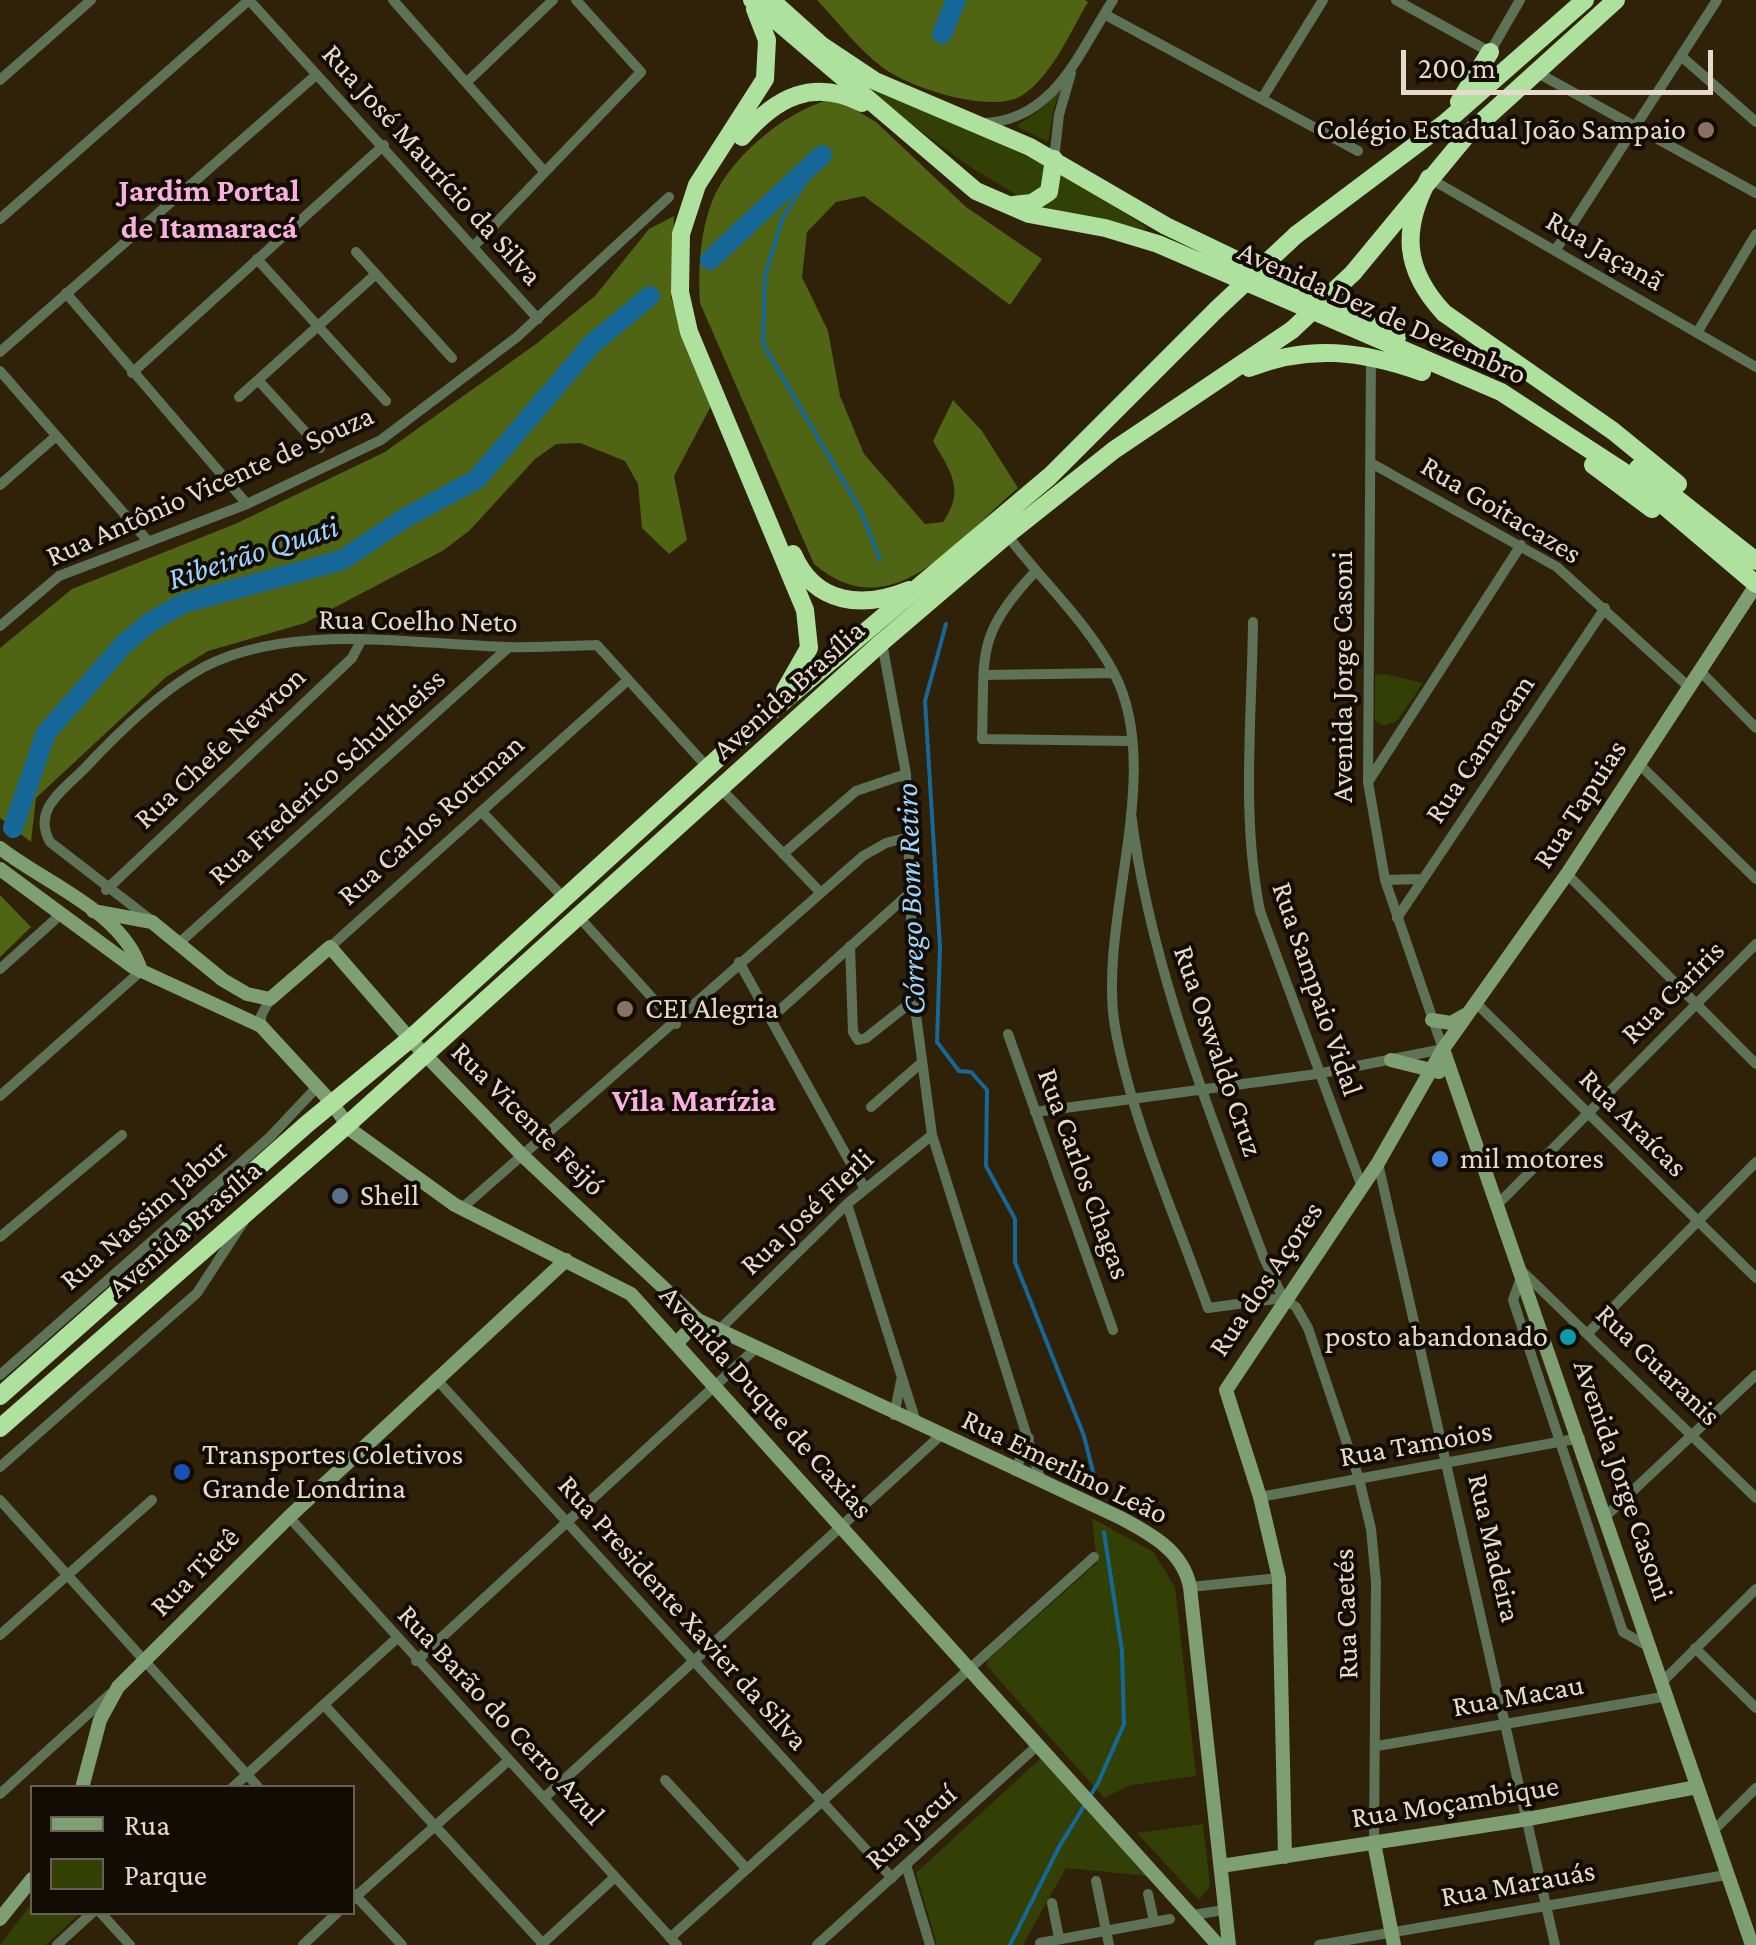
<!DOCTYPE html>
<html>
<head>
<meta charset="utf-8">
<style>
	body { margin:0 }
	#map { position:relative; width:1756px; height:1945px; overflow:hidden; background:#302109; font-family:"Crimson Pro",serif }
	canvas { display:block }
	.legend { position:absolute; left:30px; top:1785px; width:325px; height:130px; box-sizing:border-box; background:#130c04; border:2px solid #675e54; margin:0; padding:12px 18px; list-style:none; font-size:30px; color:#e5dacc }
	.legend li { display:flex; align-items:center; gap:20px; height:50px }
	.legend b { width:50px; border:2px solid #675e54 }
	.scale { position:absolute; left:1401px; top:50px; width:312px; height:45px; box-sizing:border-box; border:5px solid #e5dacc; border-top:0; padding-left:12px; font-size:30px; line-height:35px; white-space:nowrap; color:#e5dacc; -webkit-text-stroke:8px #130c04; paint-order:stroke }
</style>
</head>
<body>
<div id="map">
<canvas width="1756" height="1945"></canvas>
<ul class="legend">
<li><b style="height:12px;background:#7e9f73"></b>Rua</li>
<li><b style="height:28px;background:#324005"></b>Parque</li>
</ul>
<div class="scale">200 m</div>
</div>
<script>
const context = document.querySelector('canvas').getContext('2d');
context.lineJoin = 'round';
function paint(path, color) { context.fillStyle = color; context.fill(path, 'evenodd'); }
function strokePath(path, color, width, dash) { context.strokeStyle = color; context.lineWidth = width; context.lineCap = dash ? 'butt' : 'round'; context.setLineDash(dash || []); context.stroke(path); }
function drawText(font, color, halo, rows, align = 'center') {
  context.font = font + ' "Crimson Pro",serif'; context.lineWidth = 8; context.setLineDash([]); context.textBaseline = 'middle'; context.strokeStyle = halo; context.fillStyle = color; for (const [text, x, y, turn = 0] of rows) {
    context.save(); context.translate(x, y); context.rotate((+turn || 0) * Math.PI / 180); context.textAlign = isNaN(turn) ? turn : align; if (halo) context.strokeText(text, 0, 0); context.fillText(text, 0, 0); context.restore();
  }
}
paint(new Path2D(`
	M 846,75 L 1044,164 L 1048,175 L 1039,193 L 1020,197 L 967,165 Z
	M 1065,80 L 1054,108 L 1048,142 L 1016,126 L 1044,107 Z
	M 1060,171 L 1146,227 L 1146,230 L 1042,207 L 1056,192 Z
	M 1385,674 L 1423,683 L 1397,721 L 1384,726 L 1375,720 L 1375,675 Z
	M 1092,1518 L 1153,1552 L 1175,1587 L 1196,1776 L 1131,1785 L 1104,1798 L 987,1666 L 988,1660 L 1097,1563 Z
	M 1042,1757 L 1149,1876 L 1066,1868 L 1023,1945 L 937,1945 L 916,1873 Z
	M 1203,1824 L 1210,1886 L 1199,1900 L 1137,1833 Z
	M 32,1903 L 32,1912 L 79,1914 L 46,1945 L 0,1945 Z`), '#324005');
paint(new Path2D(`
	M 817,0 L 1085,0 L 1088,2 C 1070,32 1052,77 1021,96 C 991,114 909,88 882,67 C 858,49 838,22 817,0 Z
	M 835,98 L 876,122 L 966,207 L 1042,259 L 1010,305 L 864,196 L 836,202 L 807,232 L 802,277 L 828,331 L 840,396 L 864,454 L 925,524 L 943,522 C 966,490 950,471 933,441 L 953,400 L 982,431 L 1018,488 C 960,536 893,632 814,564 L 700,303 C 698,270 700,232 712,202 C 730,156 788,109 835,98 Z
	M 674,216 L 671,298 L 712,404 L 674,476 L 687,540 L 669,554 L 642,528 L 638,484 L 625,461 L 580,443 L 556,444 L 535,459 L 470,530 L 444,550 L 305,623 L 208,651 L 166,677 L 36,798 L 31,842 L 0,818 L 0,648 L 72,589 L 235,524 L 385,452 L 536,344 L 595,296 L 649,229 Z
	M 0,895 L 31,927 L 0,957 Z`), '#506513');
strokePath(new Path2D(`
	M 822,155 L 782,219 L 765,276 L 763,344 L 861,511 L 880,560
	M 946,624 L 925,701 L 940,947 L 937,1042 L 959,1071 L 971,1072 L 987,1090 L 986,1166 L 1015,1219 L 1015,1262 L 1084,1436 L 1097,1488
	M 1010,1945 L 1059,1847 L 1098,1783 L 1124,1724 L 1122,1651 L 1104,1532`), '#156898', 4);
strokePath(new Path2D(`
	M 942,34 L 956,0
	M 710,260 L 822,155
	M 13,828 L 46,733 L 125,643 L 152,621 L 184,603 L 342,560 L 405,518 L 477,479 L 592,344 L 650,296`), '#156898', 20);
strokePath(new Path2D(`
	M 249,0 L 538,319
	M 393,0 L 545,172
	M 1396,0 L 1490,52 L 1520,0
	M 1104,14 L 1358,151
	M 1681,56 L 1756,122
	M 1536,72 L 1756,193
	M 0,80 L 91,0
	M 467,82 L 553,0
	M 1263,97 L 1323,0
	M 984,123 C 1055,120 1079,52 1113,0
	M 1054,159 L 1059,115 L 1071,73
	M 1429,178 L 1756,367
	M 0,219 L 249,0
	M 474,246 L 641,72 L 576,0
	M 1555,251 L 1717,0
	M 356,252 L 452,358
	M 257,259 L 386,401
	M 66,293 L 247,504
	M 1697,333 L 1756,234
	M 0,352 L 316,75
	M 0,371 L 147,540
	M 132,373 L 384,145
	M 258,380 L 320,448
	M 239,397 L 376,274
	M 1371,463 L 1557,567 L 1689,687
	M 0,485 L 55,437
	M 1007,535 C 1042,581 1087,622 1114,673 C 1166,773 1097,920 1115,1027 C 1132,1122 1176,1217 1208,1308 L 1283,1298
	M 1035,572 C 974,636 985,656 982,739 L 1130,741
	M 1253,622 C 1252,719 1241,816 1260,911 L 1362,1187
	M 0,626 L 59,576 L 247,504 L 381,440 L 517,337 L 669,197
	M 882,643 L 906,774 L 914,1000 L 932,1135 L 1041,1481
	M 1700,671 L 1756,728
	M 984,675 L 1114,673
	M 1639,764 L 1756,879
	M 1368,782 L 1521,545
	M 721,789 L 821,893
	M 482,812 L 563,897
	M 1131,813 C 1150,967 1210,1113 1264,1258 L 1283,1298 L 1296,1307 L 1308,1328 L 1359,1479 L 1371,1529 L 1376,1582 L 1374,1843
	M 783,854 L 856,791 L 906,774
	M 1567,874 L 1756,1064
	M 1385,880 L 1422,879
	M 106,890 L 352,658 L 362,639
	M 578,916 L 676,1024
	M 1397,918 L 1605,608
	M 151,920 L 50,842 C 32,810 62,791 84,769 C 115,736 153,698 192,674 C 277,620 411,644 506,647 C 536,648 567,646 597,645 L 708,768
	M 178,944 L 509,647
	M 850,946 L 853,1032 L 858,1040 L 866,1038 L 914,1000
	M 330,947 L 628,680
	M 739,962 L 865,1189
	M 0,969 L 59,916
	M 1476,1003 L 1756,1278
	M 771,1018 L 912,891
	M 261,1026 L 261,1016 L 270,999
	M 1008,1034 L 1113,1330
	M 0,1096 L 141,971
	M 871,1107 L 920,1064
	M 1035,1112 L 1317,1074 L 1443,1049 L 1385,880 L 1368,782 L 1371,356
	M 1378,1163 L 1555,1945
	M 1499,1203 L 1756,944
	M 847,1204 L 917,1425
	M 461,1209 L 863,856 L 886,843 L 909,837
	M 0,1237 L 122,1135
	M 719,1330 L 847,1204 L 932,1135
	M 1589,1332 L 1756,1162
	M 0,1375 L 270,1137 L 317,1087
	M 438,1381 L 892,1878
	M 894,1415 L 901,1381
	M 0,1467 L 197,1293 L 244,1221
	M 1015,1471 L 1029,1438
	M 1260,1497 L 1580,1438
	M 0,1500 L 259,1788
	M 1607,1515 L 1756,1375
	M 289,1517 L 677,1945
	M 1190,1587 L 1279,1578
	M 0,1635 L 152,1500
	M 1651,1648 L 1623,1632 L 1513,1300 L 1523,1272 L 1756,1498
	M 1695,1648 L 1756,1708
	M 416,1661 L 755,1349
	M 1663,1681 L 1756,1589
	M 325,1706 L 544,1945
	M 1377,1746 L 1668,1696
	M 665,1780 L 746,1868
	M 232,1788 L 396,1639
	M 0,1794 L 110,1694
	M 544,1798 L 940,1436
	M 1712,1832 L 1756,1788
	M 906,1865 L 930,1945
	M 1096,1881 L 1109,1945
	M 353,1893 L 402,1945
	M 1148,1894 L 1154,1921
	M 352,1900 L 508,1761
	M 1052,1903 L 1059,1938
	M 100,1912 L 130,1945
	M 1193,1915 L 1224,1910
	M 670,1938 L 1094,1557
	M 1040,1943 L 1170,1919
	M 57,1945 L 93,1912
	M 303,1945 L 338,1912
	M 541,1945 L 615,1877
	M 817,1945 L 1038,1745
	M 1319,1945 L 1726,1875`), '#5e7257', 10);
strokePath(new Path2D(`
	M 0,848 C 46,884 124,912 141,971
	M 0,869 L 133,967 L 261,1026 L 332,1103 L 351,1130 L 455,1205 L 631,1294 L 1218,1945
	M 93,911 L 152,922 L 223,980 L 247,994 L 270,999 L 330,947 L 410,1039 L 523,1156 L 698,1320 L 1121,1518 C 1151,1534 1183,1551 1190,1587 L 1229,1945
	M 1432,1020 L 1451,1023 L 1465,1015
	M 1443,1049 L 1752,1945
	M 1391,1060 L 1439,1072
	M 677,1343 L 698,1320
	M 82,1788 L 100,1720 L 118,1687 L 289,1517 L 566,1260
	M 1374,1843 L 1394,1945
	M 1285,1857 L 1279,1578 L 1260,1497 L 1226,1390 L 1378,1163 L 1443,1049 L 1567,874 L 1756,585
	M 1221,1866 L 1528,1819 L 1697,1787
	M 0,1919 L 32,1879`), '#7e9f73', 14);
strokePath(new Path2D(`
	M 752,0 L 976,191 L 1029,214 L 1105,228 L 1158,244 L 1501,392 L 1624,472 L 1756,584
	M 771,0 L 821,45 L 875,81 L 1030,147 L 1166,226 L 1397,337
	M 755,9 L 767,40 L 765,79 L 697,185 L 681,234 L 680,292 L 689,332 L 805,610 L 809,648 L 785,690
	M 1459,102 L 1490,52
	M 742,137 C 776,97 813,78 862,103
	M 1429,178 C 1401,230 1404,270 1444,313 L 1613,431 L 1678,484
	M 1013,205 L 1032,203 L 1049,192 L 1054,159
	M 1296,235 L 1445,123 L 1585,0
	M 1353,273 L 1467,135 L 1616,0
	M 1249,368 C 1309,344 1362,351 1422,372
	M 1593,465 L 1652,509
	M 1638,468 L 1756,561
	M 793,554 C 815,605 863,609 909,590
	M 0,1396 L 307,1124 L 410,1039 L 748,731 L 1050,476 L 1217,309
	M 0,1428 L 347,1125 L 882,642 L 1007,535 L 1114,450 L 1292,330`), '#ade19d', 18);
strokePath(new Path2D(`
	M 1217,309 L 1296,235
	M 1292,330 L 1353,273`), '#ade19d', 18);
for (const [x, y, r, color] of [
	[1706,130,10,"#8d6e63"],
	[625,1009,10,"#8d6e63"],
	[1440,1159,10,"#3f7fe0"],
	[340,1196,10,"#5c6f8a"],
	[1568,1337,10,"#0f9aa8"],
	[182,1472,10,"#1a4fb4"]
]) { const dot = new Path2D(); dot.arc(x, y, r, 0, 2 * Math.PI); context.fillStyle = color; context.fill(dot); strokePath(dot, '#130c04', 4); }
drawText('30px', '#e5dacc', '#130c04', [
	["Colégio Estadual João Sampaio",1686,130,"right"],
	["CEI Alegria",645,1009],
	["mil motores",1460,1159],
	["Shell",360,1196],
	["posto abandonado",1548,1337,"right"],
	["Transportes Coletivos",202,1455],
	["Grande Londrina",202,1489]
], 'left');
drawText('30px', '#e5dacc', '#130c04', [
	["Rua José Maurício da Silva",432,165,48],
	["Rua Jaçanã",1605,251,30],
	["Avenida Dez de Dezembro",1382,313,24],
	["Rua Antônio Vicente de Souza",210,486,-24],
	["Rua Goitacazes",1501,510,31],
	["Rua Coelho Neto",418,621,1],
	["Avenida Jorge Casoni",1343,677,-90],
	["Avenida Brasília",789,690,-42],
	["Rua Chefe Newton",220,748,-43],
	["Rua Camacam",1480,749,-56],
	["Rua Frederico Schultheiss",327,777,-42],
	["Rua Tapuias",1580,804,-57],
	["Rua Carlos Rottman",431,820,-42],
	["Rua Sampaio Vidal",1317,989,71],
	["Rua Cariris",1673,992,-45],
	["Rua Oswaldo Cruz",1218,1051,71],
	["Rua Vicente Feijó",528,1119,45],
	["Rua Araícas",1633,1123,45],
	["Rua Carlos Chagas",1084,1174,70],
	["Rua José FIerli",807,1212,-43],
	["Rua Nassim Jabur",144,1215,-41],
	["Avenida Brasília",185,1229,-41],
	["Rua dos Açores",1266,1279,-56],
	["Rua Guaranis",1658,1365,44],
	["Avenida Duque de Caxias",766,1402,48],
	["Rua Tamoios",1416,1444,-10],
	["Rua Emerlino Leão",1065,1467,26],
	["Avenida Jorge Casoni",1623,1480,71],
	["Rua Madeira",1494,1548,77],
	["Rua Tietê",195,1572,-45],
	["Rua Presidente Xavier da Silva",683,1613,48],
	["Rua Caetés",1346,1614,-92],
	["Rua Macau",1518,1696,-10],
	["Rua Barão do Cerro Azul",501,1715,47],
	["Rua Moçambique",1455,1802,-9],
	["Rua Jacuí",911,1827,-42],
	["Rua Marauás",1518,1884,-10]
]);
drawText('bold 32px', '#f8b1de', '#130c04', [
	["Jardim Portal",209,191],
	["de Itamaracá",209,228],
	["Vila Marízia",694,1101]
]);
drawText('italic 32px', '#9dd5ff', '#130c04', [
	["Ribeirão Quati",253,553,-18],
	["Córrego Bom Retiro",911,899,-92]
]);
</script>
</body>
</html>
